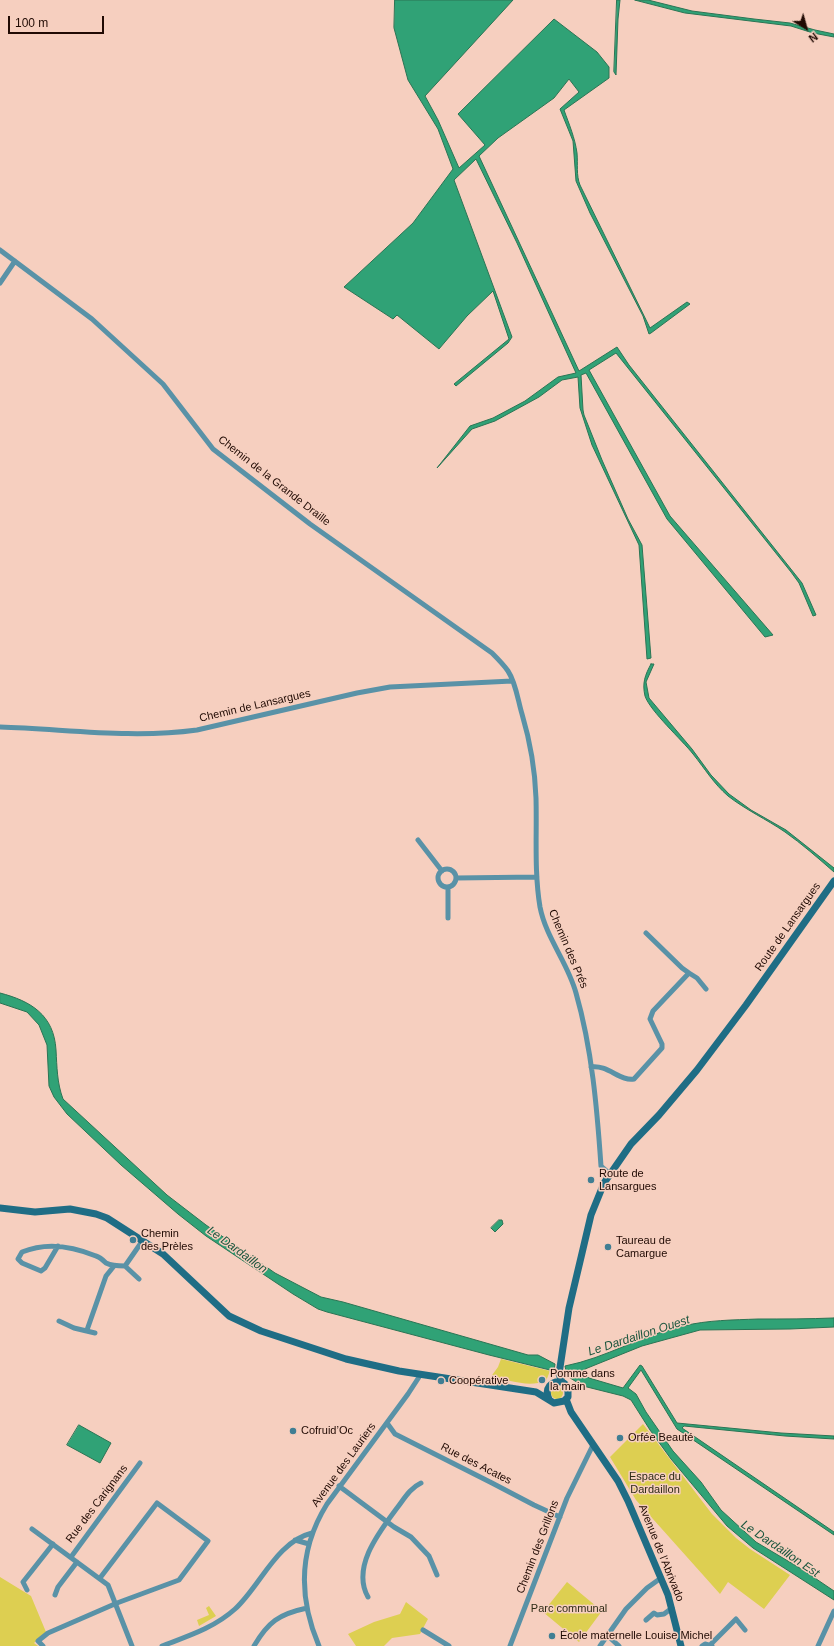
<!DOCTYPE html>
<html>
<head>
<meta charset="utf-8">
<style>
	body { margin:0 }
	#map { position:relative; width:834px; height:1646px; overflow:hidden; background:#f6cfbf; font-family:Helvetica,sans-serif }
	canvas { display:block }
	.north { position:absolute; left:786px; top:8px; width:40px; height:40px; -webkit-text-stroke:3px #f6cfbf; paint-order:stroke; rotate:143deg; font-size:11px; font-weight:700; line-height:16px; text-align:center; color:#200a03 }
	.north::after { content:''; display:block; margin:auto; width:14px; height:18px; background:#200a03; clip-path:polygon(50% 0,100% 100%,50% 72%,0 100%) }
	.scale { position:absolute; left:8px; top:16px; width:96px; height:18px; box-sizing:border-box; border:2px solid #200a03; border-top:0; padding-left:5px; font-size:12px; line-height:14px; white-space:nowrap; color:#200a03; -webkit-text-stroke:3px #f6cfbf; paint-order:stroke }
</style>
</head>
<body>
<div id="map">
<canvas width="834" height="1646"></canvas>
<div class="north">N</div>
<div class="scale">100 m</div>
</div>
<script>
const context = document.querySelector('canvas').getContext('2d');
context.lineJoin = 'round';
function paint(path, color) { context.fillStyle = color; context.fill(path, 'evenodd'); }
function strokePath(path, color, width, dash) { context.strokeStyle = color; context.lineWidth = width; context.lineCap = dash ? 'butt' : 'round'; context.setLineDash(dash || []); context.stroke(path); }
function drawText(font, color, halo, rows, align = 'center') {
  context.font = font + ' Helvetica,sans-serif'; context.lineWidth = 3; context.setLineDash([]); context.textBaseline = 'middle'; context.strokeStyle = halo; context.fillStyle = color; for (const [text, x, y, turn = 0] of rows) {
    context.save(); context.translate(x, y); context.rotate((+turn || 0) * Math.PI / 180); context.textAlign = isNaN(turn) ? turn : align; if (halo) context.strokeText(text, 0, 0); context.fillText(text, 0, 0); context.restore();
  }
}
paint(new Path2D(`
	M 501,1359 L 550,1371 L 546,1381 C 526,1388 510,1379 490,1378 L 498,1367 Z
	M551 1393a6 6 0 1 1 12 0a6 6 0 1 1-12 0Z
	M 643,1424 L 712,1514 L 736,1538 L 750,1549 L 790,1575 L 764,1609 L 728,1582 L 720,1594 L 636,1500 L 610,1457 Z
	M 0,1577 L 31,1596 L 46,1632 L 34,1643 L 38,1646 L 0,1646 Z
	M 567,1582 L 602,1611 L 579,1642 L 543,1612 Z
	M 406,1602 L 428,1619 L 420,1634 L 392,1638 L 384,1646 L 356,1646 L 348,1634 L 374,1622 L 400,1614 Z
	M 209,1606 L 216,1616 L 199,1626 L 197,1620 L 209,1615 L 206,1608 Z`), '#ddcf51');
const water = new Path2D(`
	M 395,0 L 513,0 L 425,96 L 438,120 L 459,168 L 485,145 L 458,114 L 554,19 L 597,52 L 609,67 L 609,78 L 564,110 C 569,124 575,138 577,153 C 578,164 576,175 580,185 L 650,328 L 687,302 L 690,304 L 651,333 L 649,334 L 643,316 L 590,213 L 576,181 L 573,141 L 560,109 L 579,92 L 569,79 L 554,98 L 498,138 L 479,156 L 579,371 L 617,347 L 629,365 L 802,583 L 816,615 L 813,616 L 799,583 L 791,572 L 616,353 L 589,370 L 670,516 L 773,635 L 765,637 L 667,519 L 586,373 L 581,375 L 583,410 L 584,415 L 602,460 L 628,519 L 642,545 L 651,658 L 647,659 L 639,545 L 592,445 L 580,408 L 578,377 L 562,380 L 539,397 L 495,421 L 472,429 L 437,468 L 470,426 L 493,418 L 525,401 L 558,377 L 576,373 L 517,243 L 476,159 L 454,180 L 512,337 L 508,343 L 456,386 L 454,384 L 509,339 L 493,291 L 467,316 L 439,349 L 397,315 L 393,319 L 344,287 L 413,223 L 453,169 L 438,129 L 408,80 L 394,28 Z
	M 617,0 L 620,0 L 618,19 L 616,75 L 614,72 Z
	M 635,0 L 648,0 L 692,11 L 754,19 L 790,23 L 815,30 L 834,34 L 834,37 L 813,33 L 791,26 L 685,13 Z
	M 651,664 L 654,664 L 646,682 L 649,698 L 692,749 L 711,775 L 729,794 L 751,810 L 786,830 L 834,868 L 834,872 C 818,858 802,844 785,832 C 766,819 746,810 728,796 C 714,784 705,769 693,754 C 682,740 650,711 645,696 C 642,683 645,675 651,664 Z
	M 0,993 C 31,1001 54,1015 56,1050 C 57,1067 57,1083 63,1099 L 167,1195 L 206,1225 L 275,1273 L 321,1297 L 343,1302 L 528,1355 L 538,1355 L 555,1364 L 554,1371 L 489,1355 L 327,1312 L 318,1309 L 293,1294 L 206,1236 L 178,1214 L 121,1165 L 67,1114 L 54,1097 L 49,1086 L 47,1045 L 39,1025 L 27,1012 L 0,1003 Z
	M 499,1220 L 502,1220 L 503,1224 L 495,1232 L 491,1228 Z
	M 834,1318 L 834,1327 L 790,1329 L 700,1330 L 642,1346 L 585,1369 L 584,1374 L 589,1378 L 623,1388 L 640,1365 L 642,1366 L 677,1423 L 781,1433 L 834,1436 L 834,1439 L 785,1436 L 684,1426 L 682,1428 L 834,1532 L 834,1535 L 677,1429 L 641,1370 L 628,1388 L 636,1394 L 646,1412 L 673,1451 L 701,1482 L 721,1510 L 756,1542 L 803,1570 L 834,1591 L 834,1600 L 753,1548 L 727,1526 L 671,1459 L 650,1430 L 631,1400 L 623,1396 L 583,1386 L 567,1376 L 565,1366 C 606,1358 642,1335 683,1326 C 708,1320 733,1320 758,1319 C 783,1319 809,1319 834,1318 Z
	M 79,1425 L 111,1443 L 100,1463 L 67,1445 Z`);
paint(water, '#30a276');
strokePath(water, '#2b7454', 1);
strokePath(new Path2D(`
	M 0,250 L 92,319 L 163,384 L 213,449 L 310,524 L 492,653 C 498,659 504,665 508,671 C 516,683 518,701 522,714 C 530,741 535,769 536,798 C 537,834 534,871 540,907 C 546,938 568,963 576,993 C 592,1049 597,1108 601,1166 L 610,1174
	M 0,283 L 15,261
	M 0,727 C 66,729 131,739 197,730 L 357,693 L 390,687 L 512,681
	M 418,840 L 442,871
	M438 878a9 9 0 1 1 18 0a9 9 0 1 1-18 0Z
	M 456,878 L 537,877
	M 448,887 L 448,918
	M 646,933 L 682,968 L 689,973
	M 591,1067 C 607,1064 621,1082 634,1079 L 662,1048 L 662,1044 L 650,1019 L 653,1011 L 689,973 L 697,978 L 706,989
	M 58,1246 L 45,1268 L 41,1271 L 22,1263 L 18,1259 L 22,1252 C 46,1242 72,1246 96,1256 C 100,1257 103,1260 106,1263 C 112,1266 118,1266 125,1266
	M 125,1266 L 143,1240
	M 125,1266 L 139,1279
	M 59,1321 L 74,1328 L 95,1333
	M 87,1330 L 106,1276 L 114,1266
	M 387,1423 L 395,1434 L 399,1436 L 492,1483 L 534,1505 L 560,1517
	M 339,1486 L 394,1527 L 411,1537 L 429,1556 L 437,1575
	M 32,1529 L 108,1585 L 132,1646
	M 295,1540 L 309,1544
	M 71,1557 L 140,1463
	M 27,1590 L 23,1582 L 53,1544
	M 55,1595 L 58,1587 L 77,1562
	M 368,1597 C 351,1567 380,1531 397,1508 C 404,1499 410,1488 421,1483
	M 646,1620 L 654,1613 L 657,1615 L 664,1614 L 672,1608
	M 423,1630 L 449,1646
	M 608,1636 L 619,1646
	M 710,1645 L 736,1619 L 745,1630
	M 43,1646 L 38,1641 L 48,1633 L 117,1603 L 179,1580 L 208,1541 L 157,1503 L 100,1578
	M 162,1646 C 188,1636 214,1628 235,1609 C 261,1585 276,1542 312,1533
	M 254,1646 C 268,1622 279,1614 307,1608
	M 319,1646 C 298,1597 299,1549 327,1504 L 408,1394 L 421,1374
	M 510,1646 L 567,1498 L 593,1445
	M 600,1646 L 626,1609 L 647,1588 L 661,1578
	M 702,1646 L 705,1644 L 712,1646
	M 818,1646 L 834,1611`), '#5992a7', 5);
strokePath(new Path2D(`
	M 0,1208 L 35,1212 L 70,1209 L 96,1214 L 107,1218 L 163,1254 L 229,1316 L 261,1331 L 346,1359 L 399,1371 L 536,1392 L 554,1403 L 564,1401 L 568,1397 L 568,1391 L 565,1384 L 562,1382 L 559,1374 L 569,1308 L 583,1249 L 591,1215 L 604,1183 L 631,1144 L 659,1115 L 697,1070 L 746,1005 L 834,881
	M 549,1399 C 544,1389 551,1380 562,1382
	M 566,1399 L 571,1412 L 618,1481 L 628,1501 L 668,1595 L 681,1646`), '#1f6d85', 7);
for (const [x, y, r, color] of [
	[591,1180,4,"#407e93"],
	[133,1240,4,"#407e93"],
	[608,1247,4,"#407e93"],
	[542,1380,4,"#407e93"],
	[441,1381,4,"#407e93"],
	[293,1431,4,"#407e93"],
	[620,1438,4,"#407e93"],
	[552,1636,4,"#407e93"]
]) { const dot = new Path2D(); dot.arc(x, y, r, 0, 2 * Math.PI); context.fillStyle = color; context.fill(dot); strokePath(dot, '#f6cfbf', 1.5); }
drawText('11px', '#200a03', '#f6cfbf', [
	["Chemin de la Grande Draille",274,481,38],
	["Chemin de Lansargues",255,706,-13],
	["Route de Lansargues",788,927,-55],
	["Chemin des Prés",568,949,67],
	["Rue des Acates",476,1464,27],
	["Avenue des Lauriers",344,1465,-54],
	["Rue des Carignans",97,1504,-53],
	["Chemin des Grillons",538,1547,-69],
	["Avenue de l'Abrivado",661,1553,68]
]);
drawText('11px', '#200a03', '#f6cfbf', [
	["Route de",599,1174],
	["Lansargues",599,1187],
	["Chemin",141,1234],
	["des Prèles",141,1247],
	["Taureau de",616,1241],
	["Camargue",616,1254],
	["Pomme dans",550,1374],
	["la main",550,1387],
	["Coopérative",449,1381],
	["Cofruid’Oc",301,1431],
	["Orfée Beauté",628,1438],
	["École maternelle Louise Michel",560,1636]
], 'left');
drawText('11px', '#2e2b16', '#f6cfbf', [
	["Espace du",655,1477],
	["Dardaillon",655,1490],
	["Parc communal",569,1609]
]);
drawText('italic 12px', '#1c563e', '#f6cfbf', [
	["Le Dardaillon",237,1250,36],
	["Le Dardaillon Ouest",639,1336,-18],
	["Le Dardaillon Est",780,1549,34]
]);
</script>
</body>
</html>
